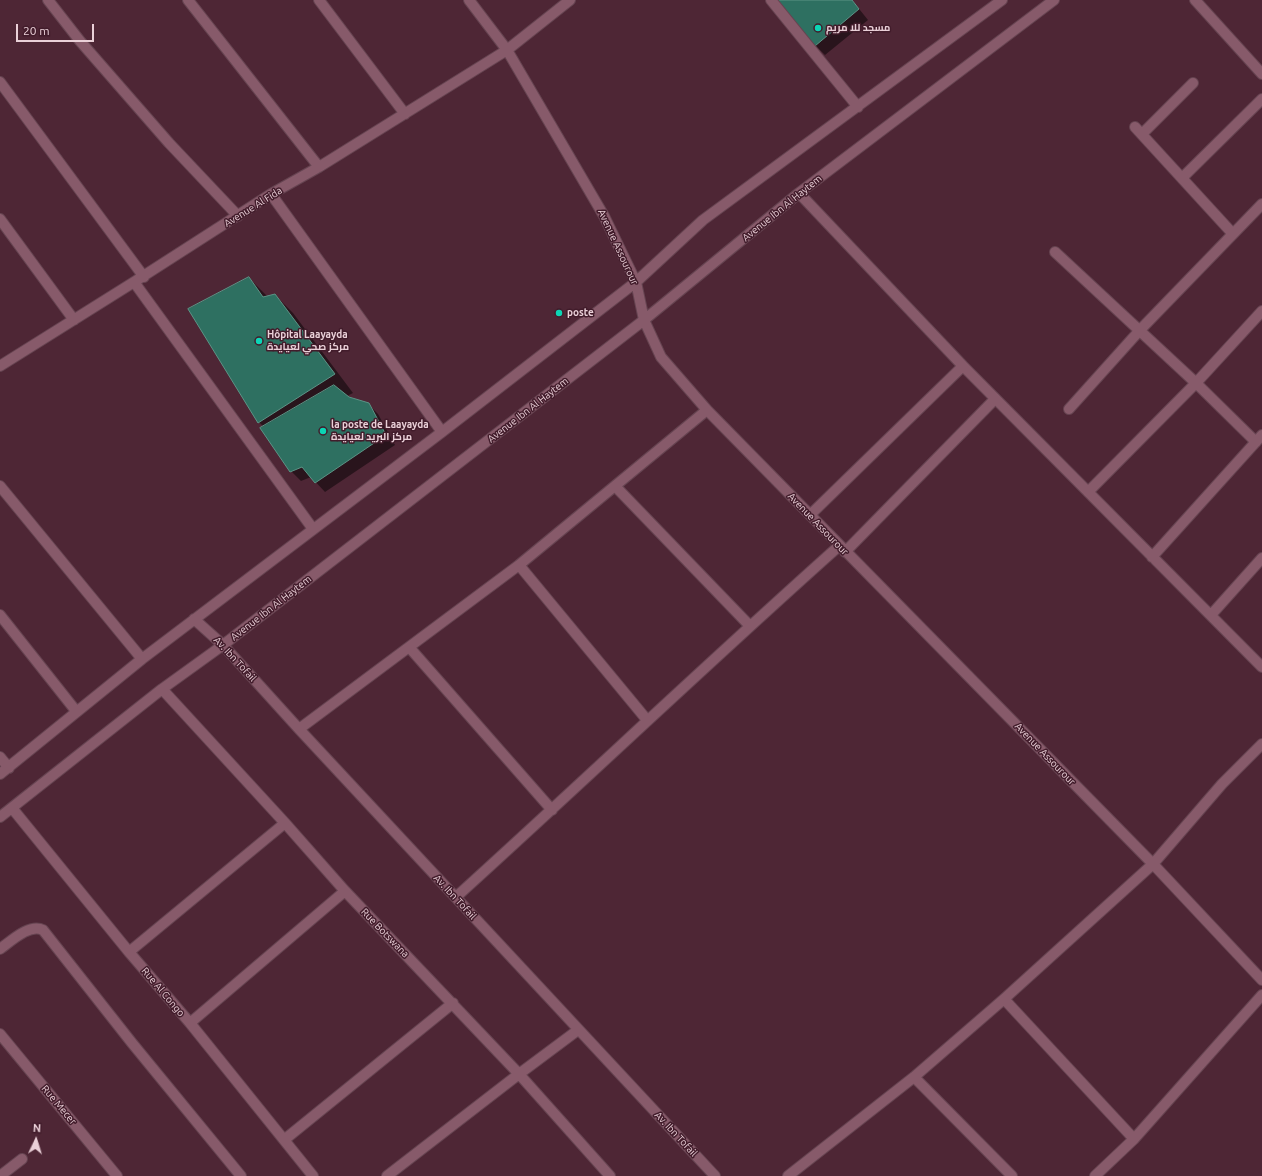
<!DOCTYPE html>
<html>
<head>
<meta charset="utf-8">
<style>
	body { margin:0 }
	#map { position:relative; width:1262px; height:1176px; overflow:hidden; background:#4e2635; font-family:Ubuntu,sans-serif }
	canvas { display:block }
	.north { position:absolute; left:16px; top:1120px; width:40px; height:40px; -webkit-text-stroke:3px #421c2b; paint-order:stroke; rotate:4deg; font-size:11px; font-weight:700; line-height:16px; text-align:center; color:#ead0d8 }
	.north::after { content:''; display:block; margin:auto; width:14px; height:18px; background:#ead0d8; clip-path:polygon(50% 0,100% 100%,50% 72%,0 100%) }
	.scale { position:absolute; left:16px; top:24px; width:78px; height:18px; box-sizing:border-box; border:2px solid #ead0d8; border-top:0; padding-left:5px; font-size:12px; line-height:14px; white-space:nowrap; color:#ead0d8; -webkit-text-stroke:3px #421c2b; paint-order:stroke }
</style>
</head>
<body>
<div id="map">
<canvas width="1262" height="1176"></canvas>
<div class="north">N</div>
<div class="scale">20 m</div>
</div>
<script>
const context = document.querySelector('canvas').getContext('2d');
context.lineJoin = 'round';
function paint(path, color) { context.fillStyle = color; context.fill(path, 'evenodd'); }
function strokePath(path, color, width, dash) { context.strokeStyle = color; context.lineWidth = width; context.lineCap = dash ? 'butt' : 'round'; context.setLineDash(dash || []); context.stroke(path); }
function drawText(font, color, halo, rows, align = 'center') {
  context.font = font + ' Ubuntu,Cairo,sans-serif'; context.lineWidth = 3; context.setLineDash([]); context.textBaseline = 'middle'; context.strokeStyle = halo; context.fillStyle = color; for (const [text, x, y, turn = 0] of rows) {
    context.save(); context.translate(x, y); context.rotate((+turn || 0) * Math.PI / 180); context.textAlign = isNaN(turn) ? turn : align; if (halo) context.strokeText(text, 0, 0); context.fillText(text, 0, 0); context.restore();
  }
}
paint(new Path2D(`
	M 778,0 L 852,0 L 868,20 L 825,55 L 815,45 Z
	M 249,278 L 268,297 L 275,295 L 293,313 L 353,393 L 347,396 L 368,404 L 378,414 L 395,445 L 325,492 L 311,477 L 301,481 L 291,471 L 264,427 L 259,422 L 189,309 Z`), '#0007');
const building = new Path2D(`
	M 777,0 L 852,0 L 859,9 L 815,46 Z
	M 249,277 L 263,297 L 275,294 L 335,374 L 258,423 L 188,309 Z
	M 334,385 L 349,397 L 369,403 L 386,435 L 315,483 L 302,467 L 290,472 L 260,428 Z`);
paint(building, '#2e7061');
strokePath(building, '#5c9486', 1);
const minor = new Path2D(`
	M 48,0 L 80,41 L 169,143 L 238,216
	M 188,0 L 319,167
	M 319,0 L 405,114
	M 469,0 L 507,50 L 604,216 L 636,282 L 644,320 L 661,357 L 707,410 L 1153,864 L 1262,980
	M 771,0 L 858,107
	M 1195,0 L 1262,74
	M 0,82 L 144,277
	M 1135,127 L 1233,234
	M 1142,134 L 1193,83
	M 1182,178 L 1262,99
	M 799,193 L 963,366 L 1262,667
	M 271,194 L 442,432
	M 0,219 L 74,320
	M 1055,252 L 1196,383 L 1256,442
	M 134,282 L 313,529
	M 0,366 L 134,282 L 271,194 L 319,167 L 507,50 L 570,0
	M 1069,409 L 1140,330 L 1262,204
	M 0,486 L 142,659
	M 615,486 L 750,626
	M 1088,492 L 1196,383 L 1262,311
	M 810,515 L 963,366
	M 845,552 L 995,399
	M 1152,557 L 1262,435
	M 519,565 L 647,720
	M 0,615 L 76,711
	M 1211,615 L 1262,558
	M 194,619 L 223,645 L 299,729 L 715,1176
	M 409,647 L 552,810
	M 162,689 L 285,823 L 345,891 L 519,1074 L 610,1176
	M 299,729 L 519,565 L 707,410
	M 0,757 L 9,768
	M 0,774 L 142,659 L 442,432 L 636,282 L 703,220 L 1002,0
	M 12,808 L 129,952 L 190,1023 L 313,1176
	M 0,817 L 162,689 L 223,645 L 644,320 L 799,193 L 1054,0
	M 456,897 C 584,781 710,661 839,546
	M 0,949 C 11,941 30,923 43,930 L 132,1043 L 241,1176
	M 129,952 L 285,823
	M 1004,999 L 1134,1139
	M 190,1023 L 345,891
	M 0,1034 L 117,1176
	M 914,1077 L 1012,1176
	M 284,1140 L 453,1003
	M 0,1176 L 22,1159
	M 387,1176 L 519,1074 L 578,1030
	M 788,1176 L 914,1077 L 1004,999 L 1153,864 L 1222,784 L 1262,744
	M 1095,1176 L 1134,1139 L 1262,995`);
strokePath(minor, '#664451', 12);
strokePath(minor, '#875a6a', 10);
for (const [x, y, r, color] of [
	[818,28,4,"#0cd5b5"],
	[559,313,4,"#0cd5b5"],
	[259,341,4,"#0cd5b5"],
	[323,431,4,"#0cd5b5"]
]) { const dot = new Path2D(); dot.arc(x, y, r, 0, 2 * Math.PI); context.fillStyle = color; context.fill(dot); strokePath(dot, '#421c2b', 1.5); }
drawText('bold 10px', '#ead0d8', '#421c2b', [
	["مسجد للا مريم",826,28],
	["poste",567,313],
	["Hôpital Laayayda",267,335],
	["مركز صحي لعيايدة",267,347],
	["la poste de Laayayda",331,425],
	["مركز البريد لعيايدة",331,437]
], 'left');
drawText('10px', '#ead0d8', '#421c2b', [
	["Avenue Al Fida",253,207,-32],
	["Avenue Ibn Al Haytem",782,208,-39],
	["Avenue Assourour",618,247,65],
	["Avenue Ibn Al Haytem",528,410,-38],
	["Avenue Assourour",818,524,46],
	["Avenue Ibn Al Haytem",271,608,-38],
	["Av. Ibn Tofail",235,659,47],
	["Avenue Assourour",1045,754,46],
	["Av. Ibn Tofail",455,897,47],
	["Rue Botswana",385,933,46],
	["Rue Al Congo",163,992,50],
	["Rue Mecer",59,1105,50],
	["Av. Ibn Tofail",676,1134,47]
]);
</script>
</body>
</html>
